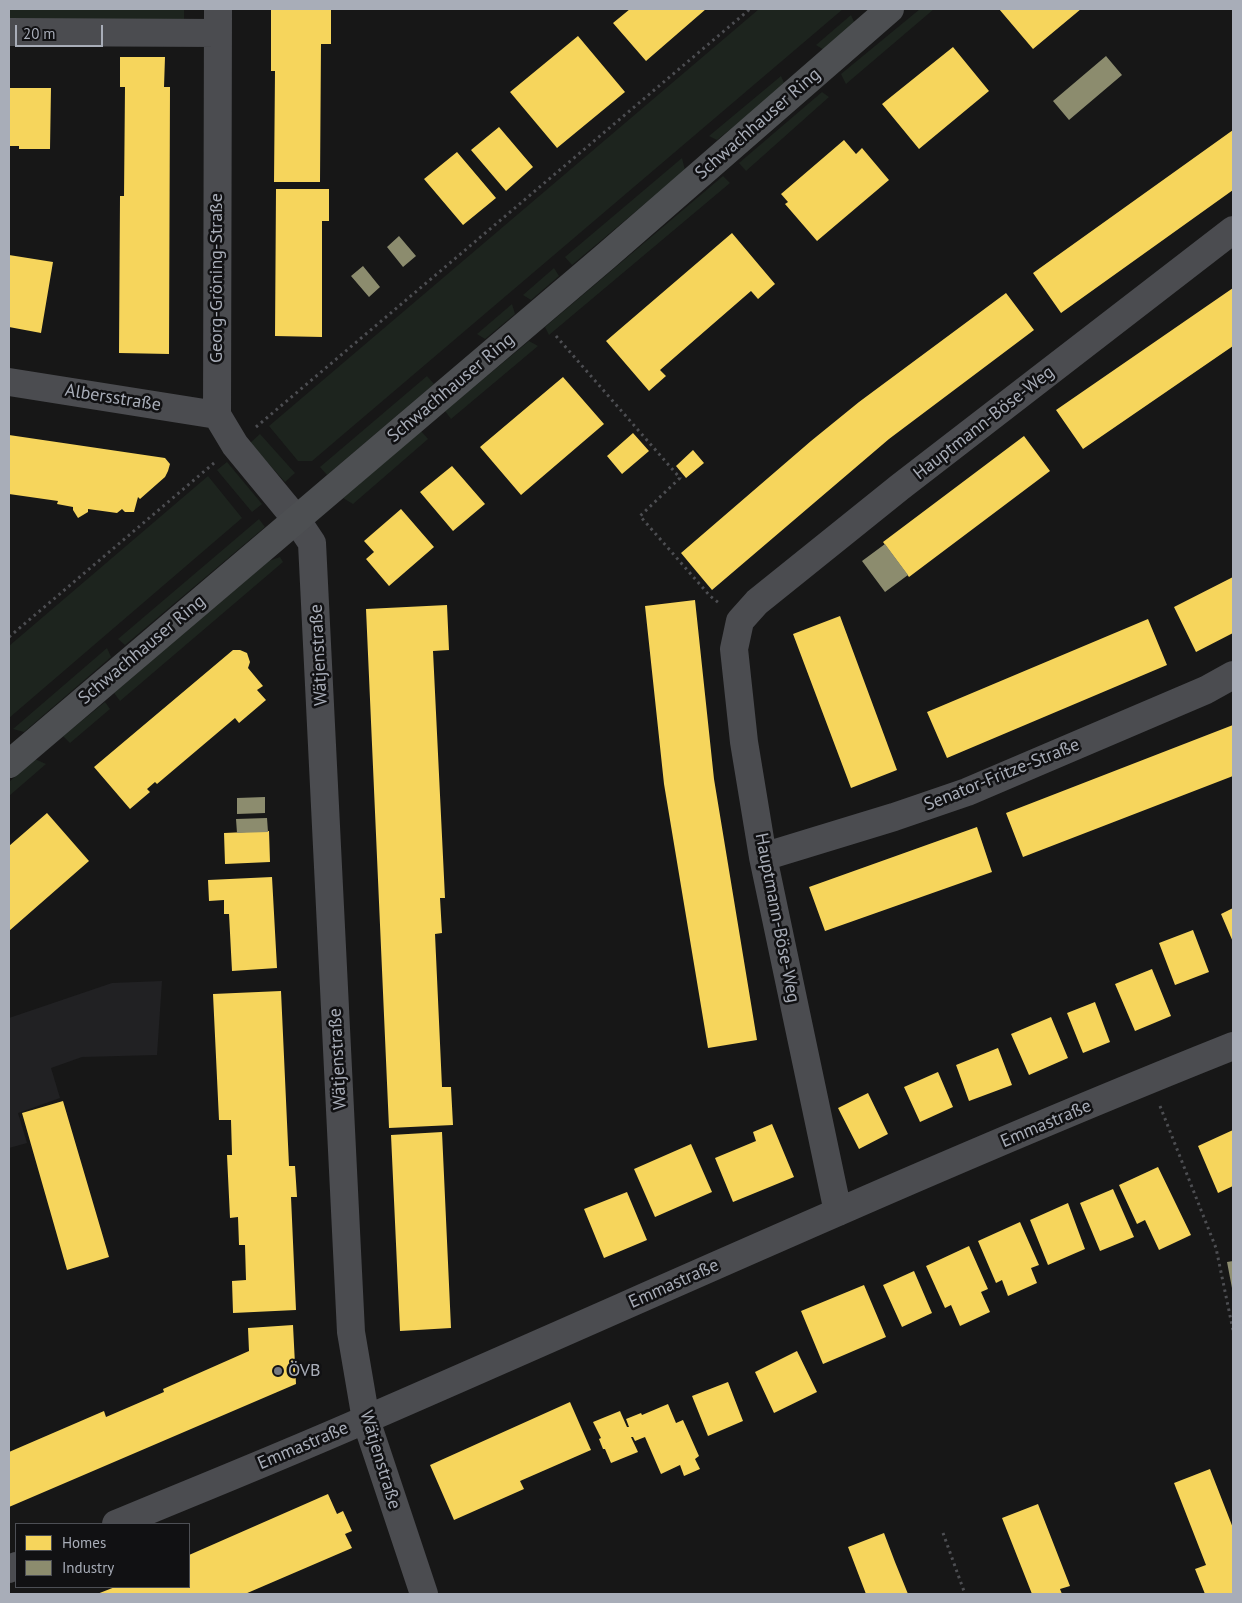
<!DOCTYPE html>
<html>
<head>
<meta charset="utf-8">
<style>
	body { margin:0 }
	#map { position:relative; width:1242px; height:1603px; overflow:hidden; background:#171717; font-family:"PT Sans",sans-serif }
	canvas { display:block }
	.frame { position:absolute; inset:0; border:10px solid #a8adb8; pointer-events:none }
	.legend { position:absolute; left:15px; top:1523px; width:175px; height:65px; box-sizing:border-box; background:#111113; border:1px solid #4d4f55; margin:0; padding:6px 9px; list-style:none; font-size:15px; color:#a8adb8 }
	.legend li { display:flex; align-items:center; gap:10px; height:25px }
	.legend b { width:25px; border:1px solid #4d4f55 }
	.scale { position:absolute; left:15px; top:25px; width:88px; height:22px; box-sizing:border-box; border:2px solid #a8adb8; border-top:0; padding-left:6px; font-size:15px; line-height:18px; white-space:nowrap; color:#a8adb8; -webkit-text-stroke:4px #111113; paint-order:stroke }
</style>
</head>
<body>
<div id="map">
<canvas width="1242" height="1603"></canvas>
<div class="frame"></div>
<ul class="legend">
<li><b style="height:14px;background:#f6d55c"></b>Homes</li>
<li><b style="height:14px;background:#8c8c6e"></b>Industry</li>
</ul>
<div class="scale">20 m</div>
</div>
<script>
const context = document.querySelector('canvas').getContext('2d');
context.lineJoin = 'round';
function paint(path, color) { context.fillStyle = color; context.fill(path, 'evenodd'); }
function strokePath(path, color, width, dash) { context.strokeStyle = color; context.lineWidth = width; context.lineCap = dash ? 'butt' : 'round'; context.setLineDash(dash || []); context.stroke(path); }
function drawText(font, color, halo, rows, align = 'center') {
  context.font = font + ' "PT Sans",sans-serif'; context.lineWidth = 5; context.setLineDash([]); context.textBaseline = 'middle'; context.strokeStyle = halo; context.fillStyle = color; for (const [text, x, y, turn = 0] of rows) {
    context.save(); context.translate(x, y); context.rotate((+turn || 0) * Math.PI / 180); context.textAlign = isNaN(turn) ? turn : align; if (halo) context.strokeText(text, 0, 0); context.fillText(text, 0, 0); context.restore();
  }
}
paint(new Path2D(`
	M 162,981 L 157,1055 L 82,1057 L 51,1068 L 60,1098 L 18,1113 L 27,1143 L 9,1148 L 9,1018 L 112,983 Z`), '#212123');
paint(new Path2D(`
	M 9,9 L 184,9 L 184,21 L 9,20 Z
	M 759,9 L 843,9 L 312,461 L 298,461 L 269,426 Z
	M 920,9 L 934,9 L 846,84 L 841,74 Z
	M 851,15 L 855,24 L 824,50 L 816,45 Z
	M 781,76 L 785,85 L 717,140 L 709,136 Z
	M 822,92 L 829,97 L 746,171 L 739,163 Z
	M 682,158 L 685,170 L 572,265 L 565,257 Z
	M 723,176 L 730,183 L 549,335 L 545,327 Z
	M 554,268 L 559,276 L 531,300 L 523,295 Z
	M 512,304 L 515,314 L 485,339 L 477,334 Z
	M 529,341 L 538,346 L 451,419 L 445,411 Z
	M 427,376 L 434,384 L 327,475 L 320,467 Z
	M 421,431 L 428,439 L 353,504 L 343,498 Z
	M 260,434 L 295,473 L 285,482 L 250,443 Z
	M 227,462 L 262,504 L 252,512 L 217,470 Z
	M 208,476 L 242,518 L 9,718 L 9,646 Z
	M 259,519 L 265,527 L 125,645 L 118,639 Z
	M 280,557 L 283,562 L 120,701 L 114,693 L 269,561 Z
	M 107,648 L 111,657 L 24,732 L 13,729 Z
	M 105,702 L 110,709 L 70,743 L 63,736 Z
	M 35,759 L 46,764 L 9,796 L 9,782 Z`), '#1d241e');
paint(new Path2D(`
	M 271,9 L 331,9 L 331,44 L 321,44 L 320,182 L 274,182 L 275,71 L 271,71 Z
	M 630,9 L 706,9 L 646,61 L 613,23 Z
	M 999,9 L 1081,9 L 1033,49 Z
	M 578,36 L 625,92 L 557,148 L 510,92 Z
	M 953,47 L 989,91 L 919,149 L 882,104 Z
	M 120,57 L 165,57 L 164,87 L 170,87 L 169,354 L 119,353 L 120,196 L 124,196 L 125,87 L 120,87 Z
	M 9,88 L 51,88 L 50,149 L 19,149 L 19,146 L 9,146 Z
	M 499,127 L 533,167 L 506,191 L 471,150 Z
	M 1233,130 L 1233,190 L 1061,313 L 1033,273 Z
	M 844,140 L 856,154 L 862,148 L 889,180 L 817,241 L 785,204 L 788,202 L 781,194 Z
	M 457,152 L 496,198 L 463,225 L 424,179 Z
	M 276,189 L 329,189 L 329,221 L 322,221 L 322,337 L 275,336 Z
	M 732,233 L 775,284 L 758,299 L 751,291 L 660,370 L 666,376 L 649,391 L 606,341 Z
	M 9,255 L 53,262 L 41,333 L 9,327 Z
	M 1233,288 L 1233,346 L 1083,449 L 1056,410 Z
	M 1006,293 L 1034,330 L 889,439 L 712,590 L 681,553 L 811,441 L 859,402 Z
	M 563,377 L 604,424 L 521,495 L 480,447 Z
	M 633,433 L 649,451 L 622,474 L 607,456 Z
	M 9,435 L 165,458 L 170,464 L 168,471 L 165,477 L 140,499 L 138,497 L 134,512 L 125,512 L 122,509 L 117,513 L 88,509 L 88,512 L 78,518 L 73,510 L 73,507 L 57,504 L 58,501 L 9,494 Z
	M 1024,436 L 1050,471 L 909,577 L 883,542 Z
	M 693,450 L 704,463 L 686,478 L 676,466 Z
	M 452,466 L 485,504 L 453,531 L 420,492 Z
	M 401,509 L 434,547 L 389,586 L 366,559 L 374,552 L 364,541 Z
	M 1233,577 L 1233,633 L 1196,652 L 1174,607 Z
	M 695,600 L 714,779 L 757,1040 L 708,1048 L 664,784 L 645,606 Z
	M 447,605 L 449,650 L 433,651 L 445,898 L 440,898 L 442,933 L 435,934 L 442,1087 L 451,1087 L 453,1125 L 389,1128 L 366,609 Z
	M 840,616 L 897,770 L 851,788 L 793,634 Z
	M 1148,619 L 1167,665 L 947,758 L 927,712 Z
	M 233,650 L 240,650 L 247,653 L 250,662 L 248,668 L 263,686 L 257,690 L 266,700 L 239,723 L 235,718 L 157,784 L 155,782 L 147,789 L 150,792 L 130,809 L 94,767 Z
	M 1233,725 L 1233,776 L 1023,857 L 1006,813 Z
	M 47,813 L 89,861 L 9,931 L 9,846 Z
	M 977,827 L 992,872 L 825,931 L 809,887 Z
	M 269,831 L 270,862 L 225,864 L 224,833 Z
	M 272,877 L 277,968 L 232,971 L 229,914 L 224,914 L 224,900 L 209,901 L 208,880 Z
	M 1233,908 L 1233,942 L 1221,914 Z
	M 1193,930 L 1209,972 L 1175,985 L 1159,943 Z
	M 1152,969 L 1171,1016 L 1135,1031 L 1115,984 Z
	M 281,991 L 289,1166 L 295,1166 L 297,1197 L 291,1197 L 296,1310 L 233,1313 L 232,1281 L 246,1280 L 245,1245 L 239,1245 L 238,1217 L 230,1218 L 227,1155 L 232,1155 L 231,1120 L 219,1120 L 213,994 Z
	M 1095,1002 L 1110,1042 L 1083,1053 L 1067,1013 Z
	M 1051,1017 L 1068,1058 L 1029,1075 L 1011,1034 Z
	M 998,1048 L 1012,1085 L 969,1101 L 956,1065 Z
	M 938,1072 L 953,1107 L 920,1122 L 904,1087 Z
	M 868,1093 L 888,1134 L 859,1149 L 838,1108 Z
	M 63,1101 L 109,1257 L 67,1270 L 22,1113 Z
	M 772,1124 L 794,1177 L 733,1202 L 715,1158 L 756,1141 L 753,1132 Z
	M 1233,1130 L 1233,1186 L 1218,1193 L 1198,1146 Z
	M 442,1132 L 451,1328 L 400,1331 L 391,1135 Z
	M 691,1144 L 712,1192 L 655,1217 L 634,1169 Z
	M 1158,1167 L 1191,1235 L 1159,1250 L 1145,1220 L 1137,1224 L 1119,1185 Z
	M 1113,1189 L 1134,1237 L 1100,1251 L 1080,1203 Z
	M 627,1192 L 647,1240 L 604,1258 L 584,1209 Z
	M 1068,1203 L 1085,1249 L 1048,1265 L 1030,1220 Z
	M 1020,1222 L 1039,1265 L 1031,1268 L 1037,1283 L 1008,1296 L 1002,1280 L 996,1283 L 978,1241 Z
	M 969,1246 L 988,1289 L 981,1292 L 990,1312 L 960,1326 L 951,1305 L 945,1308 L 926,1266 Z
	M 914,1271 L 932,1313 L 902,1327 L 883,1285 Z
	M 864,1285 L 886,1337 L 823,1364 L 801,1311 Z
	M 293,1325 L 296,1384 L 9,1507 L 9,1452 L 104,1411 L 106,1417 L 164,1392 L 163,1389 L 249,1351 L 248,1328 Z
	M 797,1351 L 817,1392 L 774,1413 L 755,1372 Z
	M 728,1382 L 743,1421 L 708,1436 L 692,1396 Z
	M 570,1402 L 591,1450 L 520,1481 L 524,1489 L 454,1520 L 430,1465 Z
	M 668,1404 L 676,1423 L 683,1420 L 699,1456 L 695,1459 L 700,1469 L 684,1476 L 680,1465 L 661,1474 L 645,1437 L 635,1441 L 633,1437 L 631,1437 L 638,1452 L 611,1463 L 605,1449 L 603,1449 L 599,1439 L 601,1438 L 593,1422 L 620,1411 L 627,1427 L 629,1427 L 626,1419 L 641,1413 L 642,1415 Z
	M 1210,1469 L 1233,1528 L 1233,1554 L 1232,1555 L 1233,1559 L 1233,1594 L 1205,1594 L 1195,1569 L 1206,1565 L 1174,1483 Z
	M 328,1494 L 337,1514 L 343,1511 L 352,1531 L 345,1534 L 352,1548 L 245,1594 L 97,1594 L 115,1587 L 189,1587 L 189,1555 Z
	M 1038,1504 L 1070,1586 L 1060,1589 L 1062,1594 L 1032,1594 L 1002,1518 Z
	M 884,1533 L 895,1562 L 908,1594 L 866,1594 L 848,1547 Z`), '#f6d55c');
paint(new Path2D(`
	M 1106,56 L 1122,75 L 1069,120 L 1053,101 Z
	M 399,236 L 416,256 L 403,267 L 387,247 Z
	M 363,266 L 380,287 L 369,297 L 351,276 Z
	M 885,544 L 908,575 L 885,592 L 862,561 Z
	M 265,797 L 265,813 L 237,814 L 237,798 Z
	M 267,818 L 268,832 L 237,833 L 236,819 Z
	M 1233,1261 L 1233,1288 L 1232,1288 L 1227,1262 Z`), '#8c8c6e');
strokePath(new Path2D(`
	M 556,336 L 680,478 L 640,516 L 710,596 L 719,603
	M 256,427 L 750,9
	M 9,637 L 214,463
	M 1160,1106 L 1216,1248 L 1233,1330
	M 943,1533 L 965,1594`), '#4d4e52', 3, [2.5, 4]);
strokePath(new Path2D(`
	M 218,9 L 217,415 L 235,445 L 296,519 L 312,543 L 351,1332 L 366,1420 L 424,1594
	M 9,32 L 218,33
	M 9,382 L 217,415
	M 763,857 L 894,817 L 967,792 L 1206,690 L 1233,675
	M 838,1212 L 763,857 L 744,742 L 734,649 L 740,621 L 757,602 L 900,487 L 1233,230
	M 116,1524 C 200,1489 285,1455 369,1418 C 657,1293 942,1162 1233,1046
	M 9,1569 L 16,1566`), '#4b4c50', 28);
strokePath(new Path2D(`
	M 9,764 L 605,257 L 890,9`), '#4d4f52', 28);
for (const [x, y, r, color] of [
	[278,1371,5,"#757880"]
]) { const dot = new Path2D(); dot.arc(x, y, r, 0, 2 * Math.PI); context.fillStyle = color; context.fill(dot); strokePath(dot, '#111113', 2); }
drawText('18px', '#a8adb8', '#111113', [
	["Schwachhauser Ring",758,124,-41],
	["Georg-Gröning-Straße",217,278,-90],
	["Schwachhauser Ring",451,388,-40],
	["Albersstraße",113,398,9],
	["Hauptmann-Böse-Weg",984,423,-38],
	["Schwachhauser Ring",142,650,-40],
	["Wätjenstraße",319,655,-93],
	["Senator-Fritze-Straße",1002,775,-22],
	["Hauptmann-Böse-Weg",777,918,79],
	["Wätjenstraße",338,1059,-93],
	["Emmastraße",1046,1124,-23],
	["Emmastraße",674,1284,-24],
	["Emmastraße",303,1446,-23],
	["Wätjenstraße",380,1460,73]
]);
drawText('18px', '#a8adb8', '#111113', [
	["ÖVB",288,1371]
], 'left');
</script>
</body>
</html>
